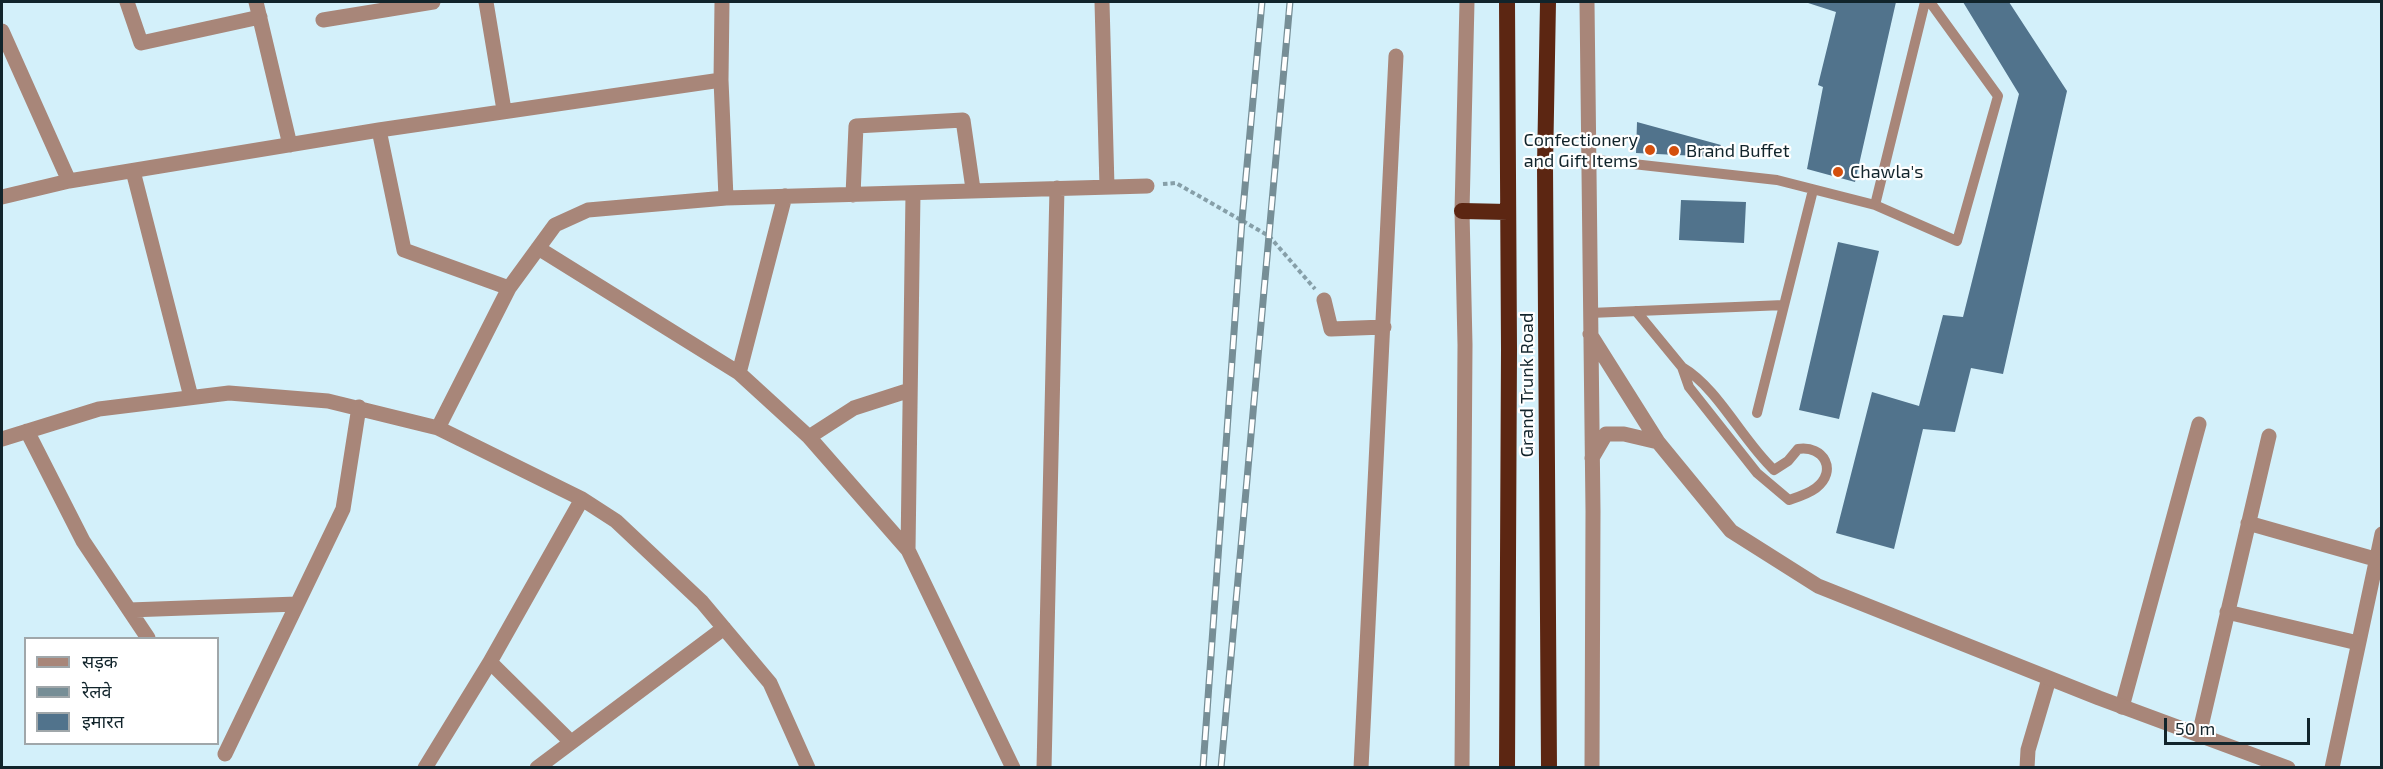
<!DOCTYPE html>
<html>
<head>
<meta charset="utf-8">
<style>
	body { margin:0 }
	#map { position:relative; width:2383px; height:769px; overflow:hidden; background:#d3f0fa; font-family:"Exo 2","Noto Sans Devanagari",sans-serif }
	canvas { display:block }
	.frame { position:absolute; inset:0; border:3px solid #11242b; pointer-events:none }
	.legend { position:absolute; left:24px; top:637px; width:195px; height:108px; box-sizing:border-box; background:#fff; border:2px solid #a0a7aa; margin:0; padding:8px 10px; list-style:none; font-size:18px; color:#11242b }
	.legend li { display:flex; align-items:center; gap:12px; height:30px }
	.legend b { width:30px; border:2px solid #a0a7aa }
	.scale { position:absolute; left:2164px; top:718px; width:146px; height:27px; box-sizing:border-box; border:3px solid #11242b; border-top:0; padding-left:8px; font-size:18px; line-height:21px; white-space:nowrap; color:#11242b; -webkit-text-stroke:4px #fff; paint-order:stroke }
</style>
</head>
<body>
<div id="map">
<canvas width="2383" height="769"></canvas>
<div class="frame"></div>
<ul class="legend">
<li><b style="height:8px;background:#a88679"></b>सड़क</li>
<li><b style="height:8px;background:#768e96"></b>रेलवे</li>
<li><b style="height:16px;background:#51738c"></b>इमारत</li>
</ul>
<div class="scale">50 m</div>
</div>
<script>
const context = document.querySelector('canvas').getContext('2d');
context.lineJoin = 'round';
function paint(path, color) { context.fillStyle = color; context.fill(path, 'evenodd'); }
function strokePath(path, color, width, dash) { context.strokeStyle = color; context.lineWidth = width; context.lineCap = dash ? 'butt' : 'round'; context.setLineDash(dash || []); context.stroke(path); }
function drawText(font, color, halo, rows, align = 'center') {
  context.font = font + ' "Exo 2",sans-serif'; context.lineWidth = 4.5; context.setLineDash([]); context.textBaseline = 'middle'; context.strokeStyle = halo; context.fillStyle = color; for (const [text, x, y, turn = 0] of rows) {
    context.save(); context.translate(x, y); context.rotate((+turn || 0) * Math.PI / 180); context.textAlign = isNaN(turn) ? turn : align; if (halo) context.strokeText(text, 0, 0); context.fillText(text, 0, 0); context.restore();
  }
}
paint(new Path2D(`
	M 1805,2 L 1896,2 L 1855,182 L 1807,169 L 1823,87 L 1818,85 L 1836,12 Z
	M 1963,2 L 2009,2 L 2067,91 L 2003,374 L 1971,368 L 1955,432 L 1923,429 L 1894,549 L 1836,533 L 1872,392 L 1919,406 L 1943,315 L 1963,317 L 2019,94 Z
	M 1637,122 L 1721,145 L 1718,157 L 1636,153 Z
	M 1681,200 L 1746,202 L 1744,243 L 1679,240 Z
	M 1838,242 L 1879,251 L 1839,419 L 1799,410 Z`), '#51738c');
strokePath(new Path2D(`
	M 1163,184 L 1176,183 L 1269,236 L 1315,289`), '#869fa8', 4, [4.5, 3]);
strokePath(new Path2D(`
	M 1925,2 L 1875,205 L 1957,241 L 1998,96 L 1930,2
	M 1588,159 L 1777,180 L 1875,205
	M 1636,311 L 1682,367 L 1689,387 L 1757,473 L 1789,500 C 1798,497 1808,494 1816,488 C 1838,471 1824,445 1798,449 L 1788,461 L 1774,470 C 1742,440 1718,388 1682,367
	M 1590,313 L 1784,305
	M 1757,413 L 1813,190`), '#a88679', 10);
strokePath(new Path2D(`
	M 127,2 L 141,43 L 260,17
	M 256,2 L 290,145
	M 486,2 L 504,110
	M 722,2 L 721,80 L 726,198
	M 1102,2 L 1107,187
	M 323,20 L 433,2
	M 2,31 L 69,181
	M 379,130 L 404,250 L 509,288
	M 133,171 L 191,397
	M 853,195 L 856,126 L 963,120 L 973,189
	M 2,197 L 69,181 L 379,130 L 721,80
	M 538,248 L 739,373 L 809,437 L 908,550 L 1013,768
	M 1324,300 L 1331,329 L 1384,327
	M 739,373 L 785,196
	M 438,428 L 509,288 L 555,225 L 588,210 L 726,198 L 1147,186
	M 27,431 L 83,541 L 148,638
	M 809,437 L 854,408 L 910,390
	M 2,439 L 99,409 L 229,393 L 328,401 L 438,428 L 582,499 L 616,521 L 702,602 L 770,683 L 808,768
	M 2248,523 L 2382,561
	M 908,550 L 913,193
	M 129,610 L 297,604
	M 2227,612 L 2358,643
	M 490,662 L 571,742
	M 2122,707 L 2199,424
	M 2199,735 L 2269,436
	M 225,754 L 343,509 L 359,407
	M 425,768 L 490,662 L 582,499
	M 537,768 L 724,628
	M 1044,768 L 1057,188
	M 1361,768 L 1396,56
	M 2027,768 L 2028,750 L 2049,679
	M 2332,768 L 2382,534`), '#a88679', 15);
strokePath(new Path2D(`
	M 1587,2 L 1593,511 L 1592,768
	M 1590,334 L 1658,442 L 1731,531 L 1818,586 L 2099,698 L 2288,768
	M 1592,458 L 1606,434 L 1624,434 L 1658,442
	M 1462,768 L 1465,345 L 1462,211 L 1467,2`), '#a88679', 15);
strokePath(new Path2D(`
	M 1548,2 L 1545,166 L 1549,768
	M 1462,211 L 1508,212
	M 1507,768 L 1509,349 L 1507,2`), '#5c2612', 16);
const rail = new Path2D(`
	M 1203,768 L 1242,220 L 1262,2
	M 1221,768 L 1290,2`);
strokePath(rail, '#768e96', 7);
strokePath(rail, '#fff', 4.5, [14]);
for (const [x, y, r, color] of [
	[1650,150,6,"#d44f0d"],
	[1674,151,6,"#d44f0d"],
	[1838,172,6,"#d44f0d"]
]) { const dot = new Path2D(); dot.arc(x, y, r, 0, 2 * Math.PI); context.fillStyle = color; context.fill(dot); strokePath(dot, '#fff', 2); }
drawText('18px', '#11242b', '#fff', [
	["Confectionery",1638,140,"right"],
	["and Gift Items",1638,161,"right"],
	["Brand Buffet",1686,151],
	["Chawla's",1850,172]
], 'left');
drawText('18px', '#11242b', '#fff', [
	["Grand Trunk Road",1527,385,-90]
]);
</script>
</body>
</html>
